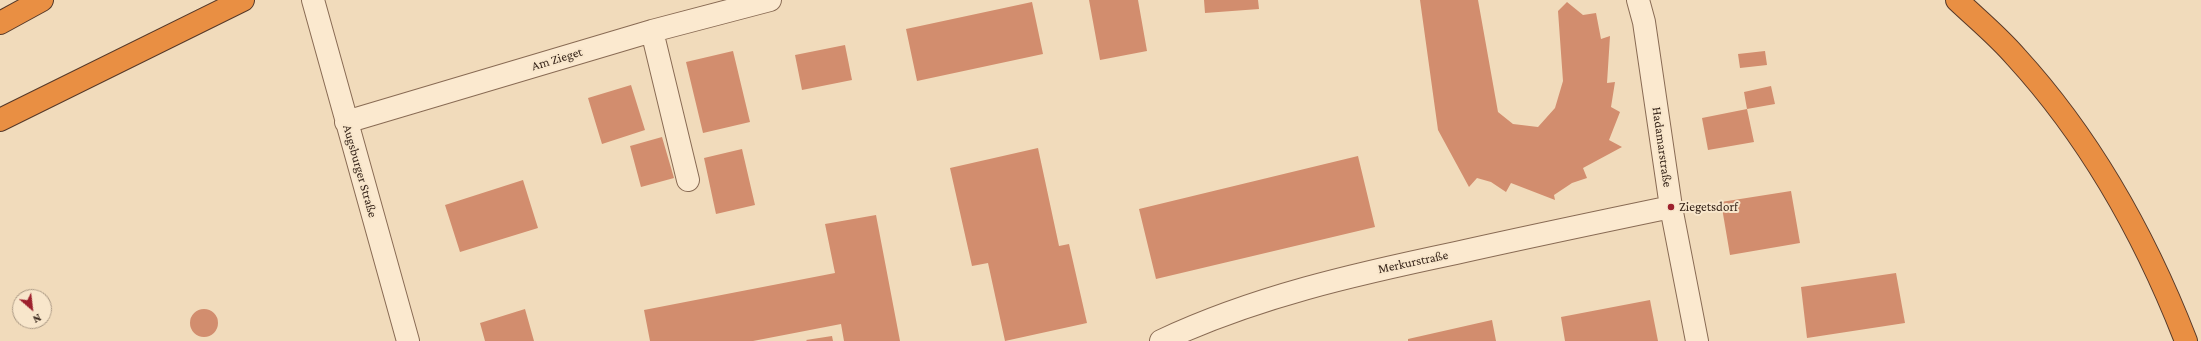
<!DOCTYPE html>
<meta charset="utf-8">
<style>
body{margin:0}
#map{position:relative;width:2201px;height:341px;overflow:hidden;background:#f1dbbb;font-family:"Crimson Pro",serif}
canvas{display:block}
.north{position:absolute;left:12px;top:289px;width:40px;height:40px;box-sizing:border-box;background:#f8e6cb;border:1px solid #ab9984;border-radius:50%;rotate:152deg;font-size:11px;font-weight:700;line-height:16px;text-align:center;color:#37251a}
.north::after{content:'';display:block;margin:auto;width:14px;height:18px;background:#9d202d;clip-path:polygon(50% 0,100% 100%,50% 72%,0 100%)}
</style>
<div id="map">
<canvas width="2201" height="341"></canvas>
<div class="north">N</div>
</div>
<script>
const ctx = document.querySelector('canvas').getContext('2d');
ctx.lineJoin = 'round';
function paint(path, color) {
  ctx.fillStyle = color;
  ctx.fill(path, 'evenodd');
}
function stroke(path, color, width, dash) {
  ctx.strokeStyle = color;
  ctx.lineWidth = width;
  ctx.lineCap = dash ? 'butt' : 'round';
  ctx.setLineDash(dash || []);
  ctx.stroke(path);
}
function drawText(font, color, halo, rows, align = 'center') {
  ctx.font = font + ' "Crimson Pro",serif';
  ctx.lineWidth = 4;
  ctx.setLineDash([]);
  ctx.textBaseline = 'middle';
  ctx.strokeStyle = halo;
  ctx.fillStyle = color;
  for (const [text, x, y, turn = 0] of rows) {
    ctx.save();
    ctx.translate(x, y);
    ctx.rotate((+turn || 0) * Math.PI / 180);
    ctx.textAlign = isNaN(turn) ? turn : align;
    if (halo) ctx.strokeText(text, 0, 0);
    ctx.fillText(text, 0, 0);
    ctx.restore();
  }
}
paint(new Path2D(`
 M1089,0H1138L1147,51L1100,60Z
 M1204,0H1258L1259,9L1205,13Z
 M1420,0H1478L1498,112L1513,124L1538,127L1555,108L1563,81L1558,11L1567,2L1583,15L1596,13L1601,39L1610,36L1607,83L1615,82L1611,107L1620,112L1609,140L1622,147L1583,168L1587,178L1572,183L1554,195L1555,200L1511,183L1506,192L1491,182L1477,178L1469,187L1438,130Z
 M1032,2L1043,54L917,81L906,29Z
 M845,45L852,80L802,90L795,55Z
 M733,51L750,122L703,133L686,62Z
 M1765,51L1767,65L1740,68L1738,54Z
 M631,85L645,130L602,144L588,98Z
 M1771,86L1775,104L1747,109L1754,142L1708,150L1702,118L1747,109L1744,92Z
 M662,137L674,178L641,187L630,146Z
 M1038,148L1059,246L1069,244L1087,323L1005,341L988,263L972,266L950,168Z
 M742,149L755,205L716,214L704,158Z
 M1358,156L1375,227L1156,279L1139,209Z
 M523,180L538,228L460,252L445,205Z
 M1791,191L1800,243L1730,255L1721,202Z
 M876,215L900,341H844L841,324L753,341H650L644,310L835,273L825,224Z
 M1896,273L1905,323L1807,338L1801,287Z
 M1650,300L1658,341H1565L1561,317Z
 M190 323a14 14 0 1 1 28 0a14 14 0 1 1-28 0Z
 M525,309L534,341H485L480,323Z
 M1492,320L1496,341H1408V339Z
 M832,336L833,341H807L806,340Z`), '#d28d6e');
const minor = new Path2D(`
 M313,0L408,341
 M1638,0L1644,22L1671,207L1697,341
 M652,31L688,180
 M346,122L652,31L770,0
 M1161,341C1254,297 1356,274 1456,253C1527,237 1599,222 1671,207`);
const highway = new Path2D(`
 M1957,0C1977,19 1998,36 2016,57C2091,139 2146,238 2186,341
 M0,23L42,0
 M0,120L243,0`);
stroke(minor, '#896b54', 24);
stroke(highway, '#563929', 24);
stroke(minor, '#fbe9cf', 22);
stroke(highway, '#e98f43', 22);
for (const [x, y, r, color] of [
 [1671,207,4,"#9d202d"]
]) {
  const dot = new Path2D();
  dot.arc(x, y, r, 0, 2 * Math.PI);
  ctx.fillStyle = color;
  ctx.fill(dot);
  stroke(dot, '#f8e6cb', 1.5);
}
drawText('13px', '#37251a', '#f8e6cb', [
 ["Am Zieget",557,59,-17],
 ["Hadamarstraße",1662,147,82],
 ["Augsburger Straße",360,171,74],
 ["Merkurstraße",1413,262,-12]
]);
drawText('13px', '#37251a', '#f8e6cb', [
 ["Ziegetsdorf",1679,207]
], 'left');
</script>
